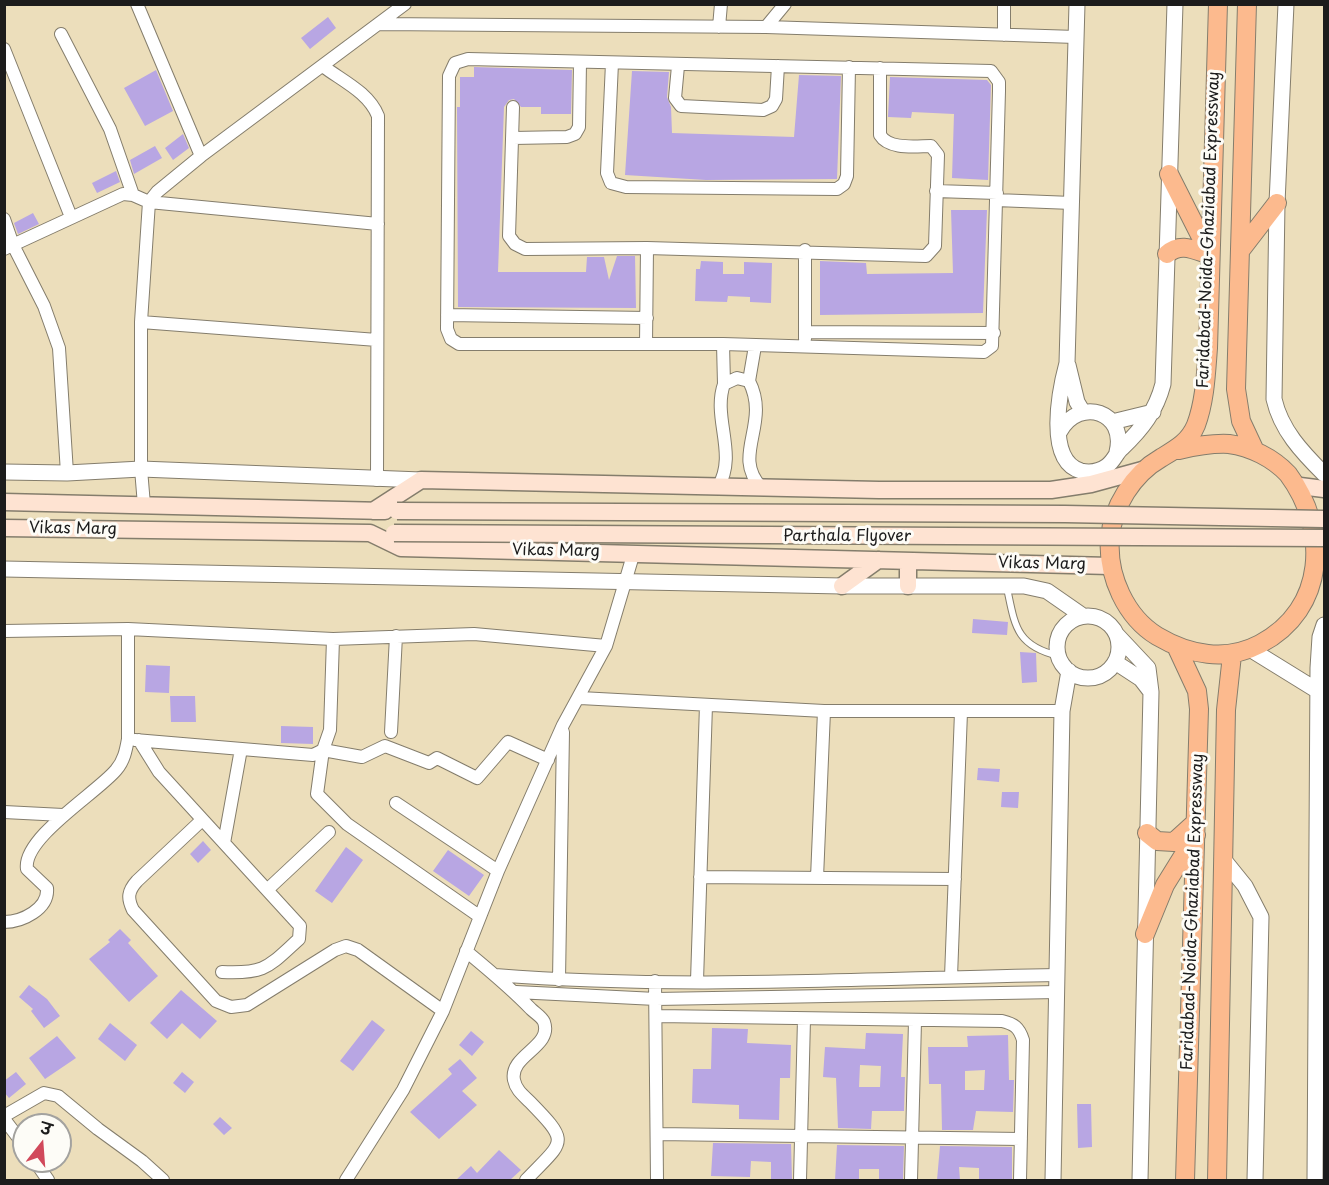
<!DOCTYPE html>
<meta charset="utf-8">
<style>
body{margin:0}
#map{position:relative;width:1329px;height:1185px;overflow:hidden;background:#ecdebb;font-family:"Playpen Sans","Playpen Sans Deva",sans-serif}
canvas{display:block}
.frame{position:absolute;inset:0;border:6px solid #1c1c1c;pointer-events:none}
.north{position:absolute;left:12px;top:1113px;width:60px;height:60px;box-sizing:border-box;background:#fdfcf7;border:2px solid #a3a29f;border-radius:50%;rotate:17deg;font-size:16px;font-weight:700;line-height:24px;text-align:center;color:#1c1c1c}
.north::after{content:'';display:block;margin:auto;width:21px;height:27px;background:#d1495b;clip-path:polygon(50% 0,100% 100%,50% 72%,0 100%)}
</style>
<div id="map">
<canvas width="1329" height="1185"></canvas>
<div class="frame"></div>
<div class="north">उ</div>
</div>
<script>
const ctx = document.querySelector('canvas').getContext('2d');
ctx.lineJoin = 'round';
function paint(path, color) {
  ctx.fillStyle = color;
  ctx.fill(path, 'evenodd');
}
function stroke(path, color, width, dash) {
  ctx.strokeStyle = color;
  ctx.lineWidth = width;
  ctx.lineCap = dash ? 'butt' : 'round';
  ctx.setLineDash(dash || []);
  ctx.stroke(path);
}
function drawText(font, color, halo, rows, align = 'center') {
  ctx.font = font + ' "Playpen Sans",sans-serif';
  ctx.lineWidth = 6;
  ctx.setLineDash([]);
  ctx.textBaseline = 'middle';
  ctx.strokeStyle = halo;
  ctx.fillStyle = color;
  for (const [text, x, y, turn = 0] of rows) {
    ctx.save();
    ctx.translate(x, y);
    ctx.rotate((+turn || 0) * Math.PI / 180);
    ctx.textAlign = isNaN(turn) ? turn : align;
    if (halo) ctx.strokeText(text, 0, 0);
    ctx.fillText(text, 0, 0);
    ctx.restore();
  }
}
paint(new Path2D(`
 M328,17L336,28L310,49L301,38Z
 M474,67L572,70L571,114H541V107H521L514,99L509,100L504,107L498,272H586L587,257H604L609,280L617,256H635L636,308L458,307L457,107H460V77H474Z
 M156,70L173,111L145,126L124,88Z
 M632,71L669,72L667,97L671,107L672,133L794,137L799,75L841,76L837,179L706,180L625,175Z
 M890,77L987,80L991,85L988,180L952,178L954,114L912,112L911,118L888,117Z
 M183,134L189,148L173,160L165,148Z
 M155,146L162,158L134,174L130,160Z
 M116,171L120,182L97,193L92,183Z
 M951,210H987L983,313L820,315V261L866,263L867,274L953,273Z
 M33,213L39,224L18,234L14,223Z
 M701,261L723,262V274H744V262L772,263L771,303L750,302V297L728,296L727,302L695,301L696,269H700Z
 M973,619L1008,622L1007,635L972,633Z
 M1020,652L1036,653L1037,682L1022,683Z
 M146,665L170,666L169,693L145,692Z
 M170,696H195L196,722H171Z
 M281,726L313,727V744L281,743Z
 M978,768L1000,769L999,782L977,780Z
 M1002,792H1019L1018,808L1001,807Z
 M203,841L211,850L198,863L190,854Z
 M346,847L363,860L332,903L315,891Z
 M448,850L484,875L469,896L433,871Z
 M120,929L131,940L128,943L158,976L129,1002L89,959L110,942L108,940Z
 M29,985L47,999L60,1016L44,1028L31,1011L33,1009L19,997Z
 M181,990L217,1021L200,1039L182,1023L167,1039L150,1023Z
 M372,1020L385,1030L353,1071L340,1061Z
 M110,1023L137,1045L125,1061L98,1039Z
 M712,1028L748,1029L747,1043L791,1045L790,1078H780L779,1120L739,1119V1105L692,1103L693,1069H711Z
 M471,1031L484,1042L472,1056L459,1045Z
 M866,1033L903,1034L901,1077H905L904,1111H872L871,1129L838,1128L836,1078L823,1077L825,1047L865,1049ZM860,1065L881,1066L880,1087H859Z
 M1008,1035L1009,1080H1014L1013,1112L976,1111L973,1130H942L941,1084H929L928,1047H968L967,1036ZM985,1070L984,1090H965V1071Z
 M57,1036L76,1058L45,1079L29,1058Z
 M460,1059L477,1078L462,1091L477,1105L439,1139L410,1112L452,1074L448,1069Z
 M16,1072L26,1084L9,1098L4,1092V1081Z
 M182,1072L194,1082L185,1093L173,1083Z
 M1077,1104H1091L1092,1147L1078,1148Z
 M220,1117L232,1128L224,1135L213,1124Z
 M713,1143L791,1144L792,1180H771V1162L751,1161L750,1177L711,1176Z
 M837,1145L904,1146L903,1179L879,1180V1169H859V1180H835Z
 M940,1146L1012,1147V1180H979V1168L959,1167L960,1180H937Z
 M499,1150L521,1170L510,1180H456L471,1166L477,1173Z`), '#b8a6e3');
const service = new Path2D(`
 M1007,588C1015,626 1016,646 1059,656`);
const minor = new Path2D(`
 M137,4L201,156
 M378,24L766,27L1076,37
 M719,27L721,4
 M766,27L785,4
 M61,34L110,129L133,195
 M1004,35V4
 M4,49L71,217
 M468,59L991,71L999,82V91L992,346L984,352L723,344H459L451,339L447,329L449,76L455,63Z
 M612,63L607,173L611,183L626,187L837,189L844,184L847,176L849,67
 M678,66L675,98L681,106L763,110L772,106L776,99L778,66
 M324,67C343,81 369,93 378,116L377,480
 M513,107L509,236L515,244L525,249L647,248L646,344
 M513,138L567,137L575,134L579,127L580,63
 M936,191L997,193
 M996,200L1072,203
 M4,219L13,245L44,306L59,348L67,473
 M647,248L926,256L935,246L938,155L931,146C916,146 889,150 880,135V68
 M4,249L123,194L133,195L149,202L378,224
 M447,315L647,318
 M141,322L377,340
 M805,332L994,333
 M805,339V250
 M723,344L724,384
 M749,381L755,346
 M718,487C738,454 712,418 724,384L737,378L749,381C771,424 731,455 761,487
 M144,505L141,469V322L149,202L157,192L201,156L405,4
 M4,631L128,629L333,639L474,634L606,646
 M580,698L824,711H1062
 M391,732L396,636
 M135,740L313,755L323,750L330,730L333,639
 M139,740L159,772L300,926L299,939C268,967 266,974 222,972
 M396,803L498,871
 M4,812L63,815
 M202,820L137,881C128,891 127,898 133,910L216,1001L231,1007L247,1005L335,950L346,946L358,950L443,1011
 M224,843L241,749
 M700,877L955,879
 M817,878L824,711
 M267,890L329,832
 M479,916L347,824L317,794L323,750L362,757L385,746L429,763L437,758L477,778L508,742L548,760
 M4,922C22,922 49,909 47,888L27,869C22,838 98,792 116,770C124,761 126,750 128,739V629
 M466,951C489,970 511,988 531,1009C535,1013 542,1017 544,1022C553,1047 509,1055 514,1080C516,1090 523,1095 530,1102C571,1144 564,1140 526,1180
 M495,975C682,990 870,978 1057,975
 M951,977L961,712
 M559,980L563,732
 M655,981L657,1180
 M697,981L706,705
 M516,992L656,999L1058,992
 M657,1016L1002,1021C1014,1024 1019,1027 1023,1040L1020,1180
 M4,1116L44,1093L58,1096L98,1129L142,1161L163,1180
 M4,1119L24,1145
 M657,1134L1021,1139
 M35,1161L48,1180
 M346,1180L403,1090L443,1011L498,871L563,725L606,646L634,552
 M800,1180L804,1019
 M911,1180L915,1021`);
const tertiary = new Path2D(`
 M1077,4L1067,363C1060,389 1045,461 1081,471C1090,473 1100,471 1107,466C1114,461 1116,453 1122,448C1142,429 1156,411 1163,384L1175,4
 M1286,4L1277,203L1274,399C1281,430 1302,452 1324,474
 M1068,365L1077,402L1083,412
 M1112,422L1153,412
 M1060,431C1080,396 1127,412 1117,452
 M4,472L67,473L141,469L421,480
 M4,569L842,586H1024L1047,591L1083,616
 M1057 647a31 31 0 1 1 62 0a31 31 0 1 1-62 0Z
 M1117,635L1148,668L1151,692L1140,1180
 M1250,649L1318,691
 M1115,662L1141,679L1151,692
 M1224,860L1245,886L1261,917L1255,1180
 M1053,1180L1062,711L1069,671
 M1315,1180L1318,668L1320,637L1324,625`);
const secondary = new Path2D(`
 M1300,486L1324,489
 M4,502L385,511
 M373,511L421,480L879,490H1051L1091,484L1146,469
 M4,528L370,533L401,548L1110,566
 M842,586L878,560
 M908,586V561`);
const primary = new Path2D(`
 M1247,4L1236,389L1241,421L1255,451
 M1169,174L1209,253
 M1240,251L1277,203
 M1167,254C1181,242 1194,250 1210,255
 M1179,450C1196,446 1211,443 1229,444C1251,447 1273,458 1288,474C1329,529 1327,609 1260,644C1226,662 1189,655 1157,636C1126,617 1107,576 1110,539C1112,507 1133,474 1161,458C1176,449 1189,442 1196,425C1205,401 1206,373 1208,348L1218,4
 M1177,648L1197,691L1199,709L1185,1180
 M1147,833L1157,841L1174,842L1196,822
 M1145,934L1165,885L1196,835
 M1217,1180L1226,710L1232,655`);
stroke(service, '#847d6c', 8);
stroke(minor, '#847d6c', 14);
stroke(tertiary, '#847d6c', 17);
stroke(secondary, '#847d6c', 19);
stroke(primary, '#847d6c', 20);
stroke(service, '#fff', 6);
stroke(minor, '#fff', 12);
stroke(tertiary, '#fff', 15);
stroke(secondary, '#fee3d2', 16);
stroke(primary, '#fcba8e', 18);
const secondaryBridge = new Path2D(`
 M397,511L1065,514L1324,519
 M394,533L1324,538`);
stroke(secondaryBridge, '#847d6c', 19, []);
stroke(secondaryBridge, '#fee3d2', 16);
drawText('16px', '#1c1c1c', '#fdfcf7', [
 ["Faridabad-Noida-Ghaziabad Expressway",1209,230,-88],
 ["Vikas Marg",73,529,1],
 ["Parthala Flyover",847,537],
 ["Vikas Marg",556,551,1],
 ["Vikas Marg",1042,564,1],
 ["Faridabad-Noida-Ghaziabad Expressway",1193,912,-88]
]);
</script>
